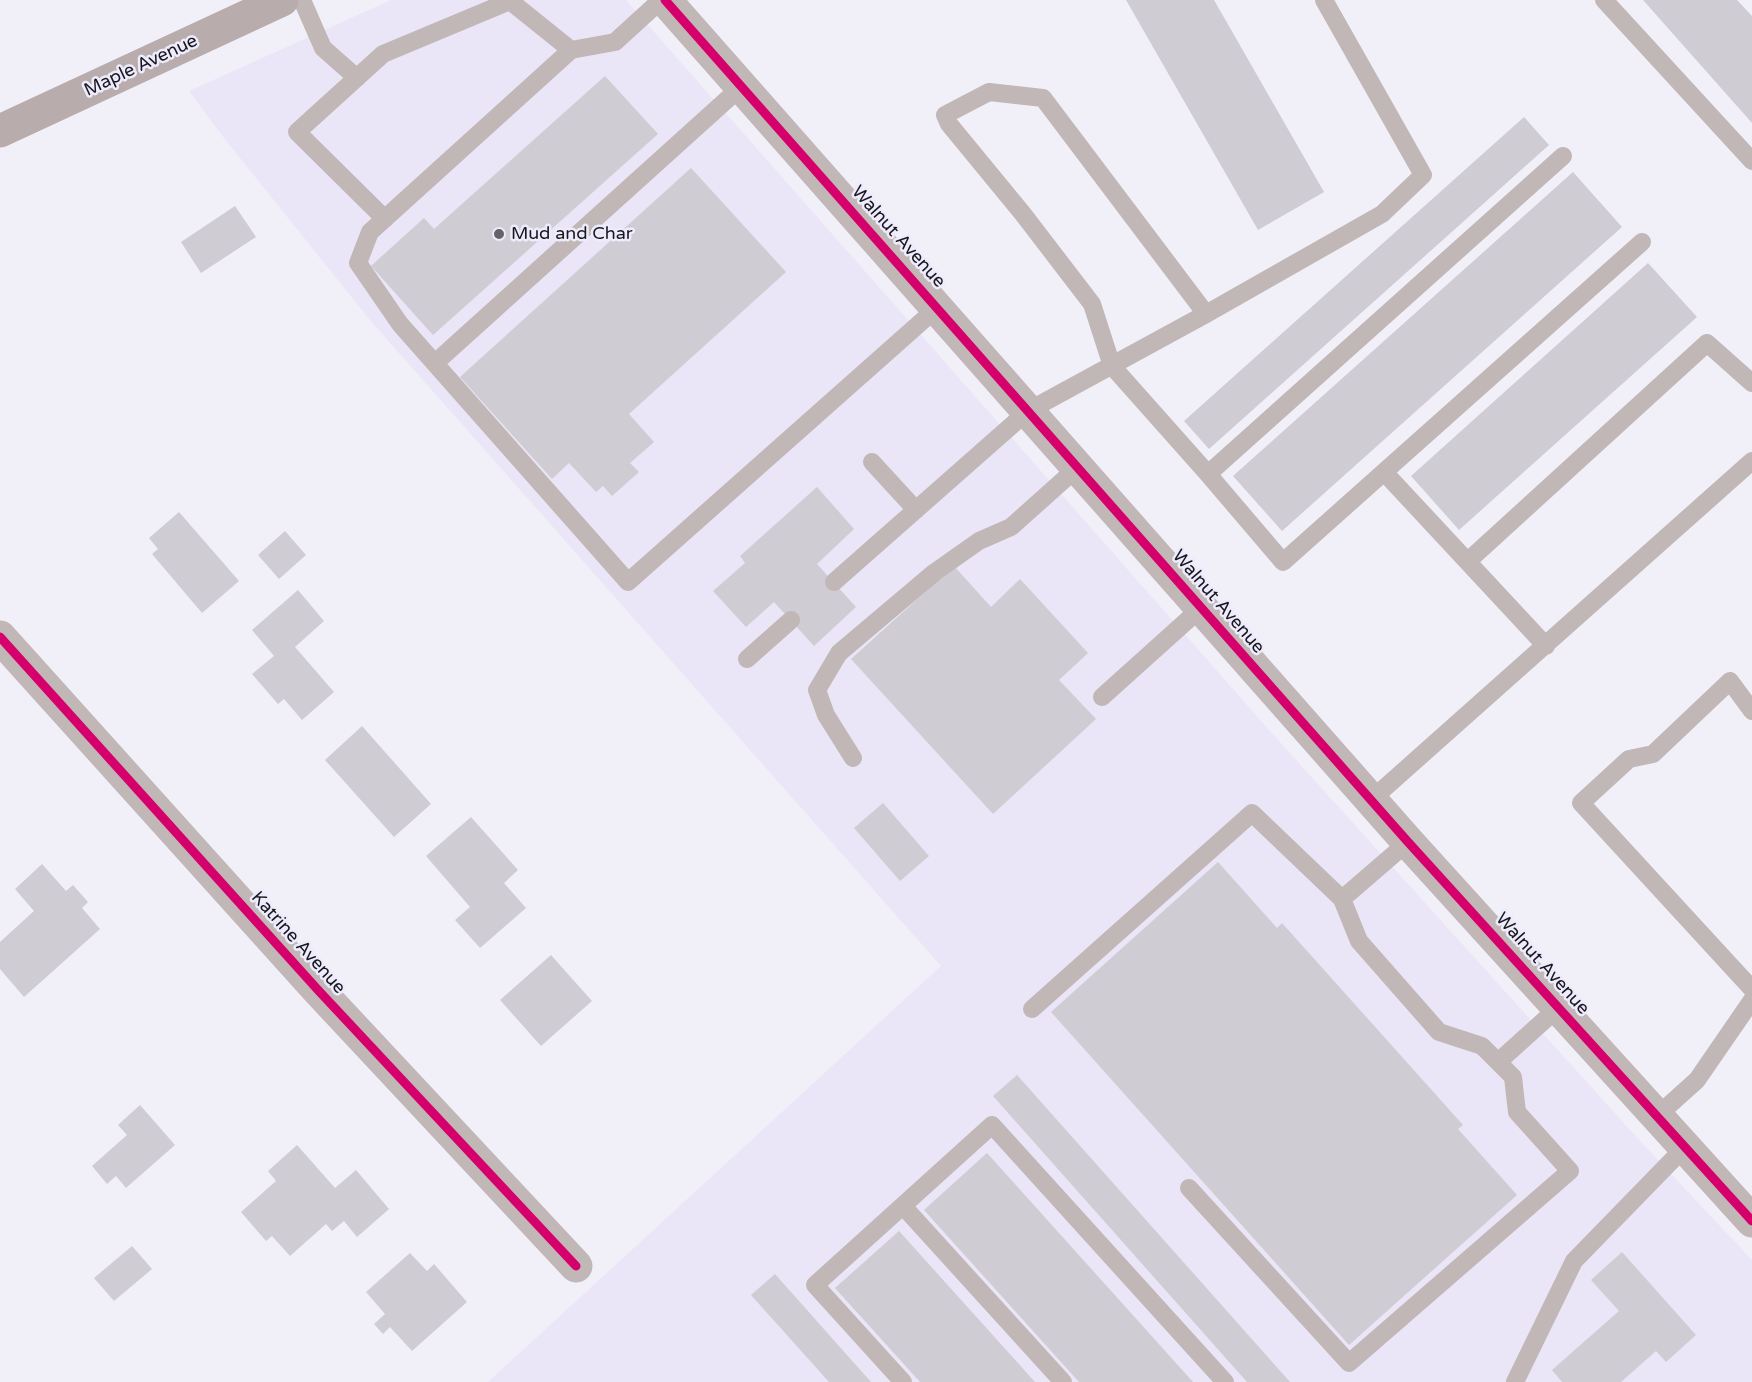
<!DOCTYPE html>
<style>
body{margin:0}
canvas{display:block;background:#f1eff8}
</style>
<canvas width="1752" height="1382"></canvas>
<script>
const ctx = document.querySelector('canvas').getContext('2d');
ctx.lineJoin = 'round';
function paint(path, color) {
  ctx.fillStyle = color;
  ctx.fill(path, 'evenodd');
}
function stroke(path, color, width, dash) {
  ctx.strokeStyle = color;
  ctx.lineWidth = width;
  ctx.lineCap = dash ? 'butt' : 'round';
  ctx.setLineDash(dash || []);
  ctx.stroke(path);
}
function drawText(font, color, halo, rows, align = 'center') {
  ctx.font = font + ' "Varela Round",sans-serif';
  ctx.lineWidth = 5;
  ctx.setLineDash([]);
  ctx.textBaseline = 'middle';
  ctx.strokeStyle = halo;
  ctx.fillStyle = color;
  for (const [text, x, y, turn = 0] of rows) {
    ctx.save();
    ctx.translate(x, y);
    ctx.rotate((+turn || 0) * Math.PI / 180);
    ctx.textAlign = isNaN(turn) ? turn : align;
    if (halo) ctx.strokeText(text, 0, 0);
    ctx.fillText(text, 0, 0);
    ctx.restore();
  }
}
paint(new Path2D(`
 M391,0H626L1269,730L1640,1141L1752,1260V1382H488L941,966L369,319L224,138L189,91Z`), '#eae6f8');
paint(new Path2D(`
 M1126,0H1214L1324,192L1258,230Z
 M1643,0H1737L1752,16V123Z
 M605,76L658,134L433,335L371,266L424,218L434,229Z
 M1524,117L1549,145L1209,449L1184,421Z
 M691,168L786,272L629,414L654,442L630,463L639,472L612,496L603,486L596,492L569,463L552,479L460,377Z
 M1573,172L1622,227L1282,531L1233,476Z
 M235,206L256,237L201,273L181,242Z
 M1648,263L1697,317L1459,530L1411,476Z
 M817,487L854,529L817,564L856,607L814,646L774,602L746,627L713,591L745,563L740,556Z
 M179,512L239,581L202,613L152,554L158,549L149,538Z
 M285,531L306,555L279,579L258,555Z
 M954,566L991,607L1020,579L1088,653L1059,680L1096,719L993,814L851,659Z
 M298,590L324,621L295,647L334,692L302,720L284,699L278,704L252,674L274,656L252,630Z
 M362,726L431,804L394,837L325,760Z
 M883,803L929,856L900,881L854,828Z
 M471,817L518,870L504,883L526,908L480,948L455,920L470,907L426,856Z
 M1218,862L1277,928L1282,923L1463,1125L1458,1129L1517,1195L1349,1345L1051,1012Z
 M42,864L66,891L73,885L88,902L82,908L100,929L24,997L0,969V942L34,911L15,889Z
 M551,955L592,1001L541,1046L500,1000Z
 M1017,1075L1290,1382H1247L993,1096Z
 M140,1105L175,1145L126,1188L116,1176L107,1184L92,1166L127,1135L118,1125Z
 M297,1145L335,1188L356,1170L389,1209L357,1237L344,1221L332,1231L326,1224L290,1256L272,1236L266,1241L241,1212L276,1181L268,1171Z
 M987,1153L1193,1382H1079L924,1210Z
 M899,1231L1035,1382H920L835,1288Z
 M132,1246L152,1269L114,1301L94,1278Z
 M1622,1252L1696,1335L1666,1362L1656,1351L1621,1382H1562L1552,1370L1619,1311L1591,1280Z
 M410,1253L427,1271L434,1264L467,1302L412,1351L390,1327L383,1334L374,1324L385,1314L366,1292Z
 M775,1274L871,1382H829L751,1295Z`), '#cfccd3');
stroke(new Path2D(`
 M302,0L323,48L357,78
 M661,0L615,42L571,50L370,232L358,263L400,324L628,582L938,307
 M1604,0L1752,161
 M385,219L297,132L383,54L510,1L571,50
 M1206,314L1043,98L989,92L945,115L949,124L1023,214L1092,304L1112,366L1208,474L1283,562L1642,242
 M435,363L742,86
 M872,462L916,510
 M1384,472L1546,646
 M1208,474L1563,156
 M1468,561L1707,343L1752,383
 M834,582L1028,411L1206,314L1382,214L1423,175L1324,0
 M747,659L791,620
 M1102,697L1201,608
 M1752,711L1730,681L1653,754L1629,759L1581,803L1752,989
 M853,758L826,715L817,690L839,653L935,572L979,541L1011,527L1077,468
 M1371,800L1752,461
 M1032,1009L1252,813L1342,899L1408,842
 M1498,1062L1559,1007
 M1657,1116L1697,1080L1752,1000
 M1189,1188L1349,1363L1570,1171L1517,1112L1513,1077L1482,1046L1439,1032L1359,941L1342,899
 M903,1206L1063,1382
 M903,1382L815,1285L992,1125L1225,1382
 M1515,1382L1574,1261L1685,1147`), '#c2b7b7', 18);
stroke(new Path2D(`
 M665,0L1408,842L1752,1221
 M0,637L318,990L576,1266`), '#c2b7b7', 33);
stroke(new Path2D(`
 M0,131L282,0`), '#b9acac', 33);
stroke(new Path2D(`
 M665,0L1408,842L1752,1221
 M0,637L318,990L576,1266`), '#d6006c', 9);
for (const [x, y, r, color] of [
 [499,234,6,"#64636a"]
]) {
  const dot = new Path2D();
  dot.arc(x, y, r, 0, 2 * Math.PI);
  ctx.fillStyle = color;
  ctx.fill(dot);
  stroke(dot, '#eeebfc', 2);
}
drawText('18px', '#18171d', '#eeebfc', [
 ["Maple Avenue",141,66,-25],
 ["Walnut Avenue",898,237,48],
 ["Walnut Avenue",1218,602,49],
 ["Katrine Avenue",298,943,48],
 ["Walnut Avenue",1542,964,48]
]);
drawText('18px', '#18171d', '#eeebfc', [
 ["Mud and Char",511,234]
], 'left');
</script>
